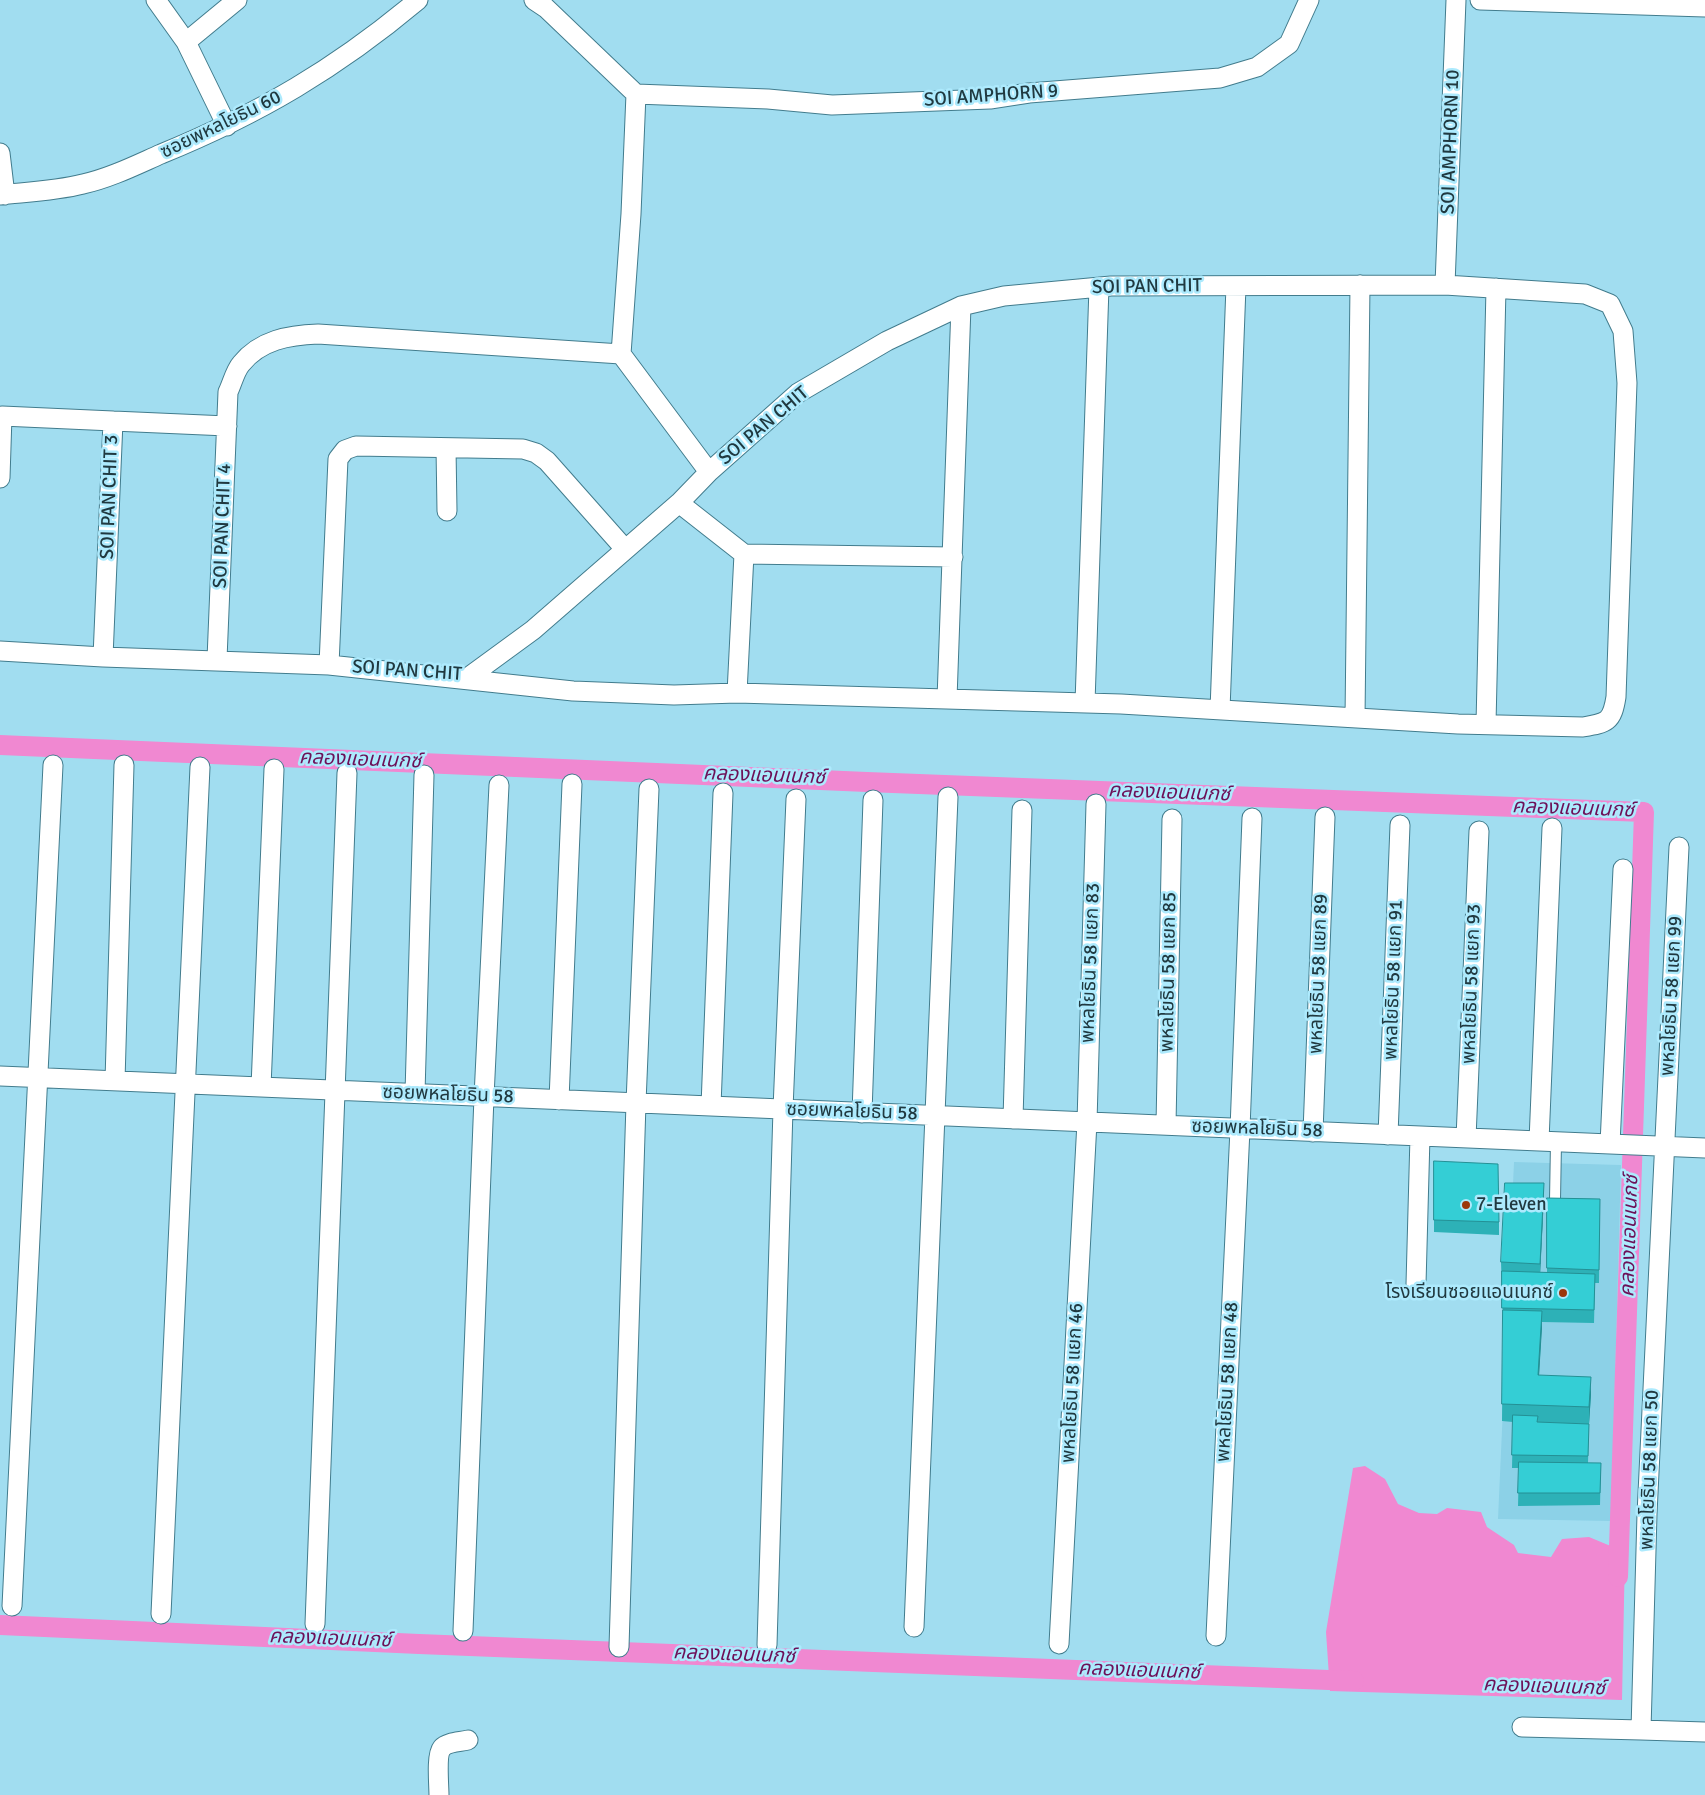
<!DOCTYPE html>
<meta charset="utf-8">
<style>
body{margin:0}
canvas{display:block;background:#a1ddf0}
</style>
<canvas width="1705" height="1795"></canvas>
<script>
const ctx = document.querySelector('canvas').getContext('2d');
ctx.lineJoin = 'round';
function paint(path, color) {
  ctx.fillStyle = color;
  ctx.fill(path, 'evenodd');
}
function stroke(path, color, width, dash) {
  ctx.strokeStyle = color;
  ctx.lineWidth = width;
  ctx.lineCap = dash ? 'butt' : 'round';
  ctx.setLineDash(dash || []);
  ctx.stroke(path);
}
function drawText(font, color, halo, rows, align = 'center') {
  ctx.font = font + ' Signika,"Noto Sans Thai",sans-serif';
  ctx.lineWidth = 5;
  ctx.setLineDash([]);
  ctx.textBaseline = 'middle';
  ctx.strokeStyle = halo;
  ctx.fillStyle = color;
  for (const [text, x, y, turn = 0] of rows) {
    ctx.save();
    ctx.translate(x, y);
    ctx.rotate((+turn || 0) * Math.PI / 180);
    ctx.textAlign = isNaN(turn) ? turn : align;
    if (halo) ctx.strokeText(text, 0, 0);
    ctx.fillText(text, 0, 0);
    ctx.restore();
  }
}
paint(new Path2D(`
 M1514,1162L1621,1165L1611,1521L1498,1519Z`), '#8cd1e7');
paint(new Path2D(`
 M1365,1466L1385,1479L1398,1504L1419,1513L1437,1514L1447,1508L1481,1512L1487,1527L1514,1545L1518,1553L1551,1557L1562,1539L1589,1537L1625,1552L1622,1700L1330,1691L1326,1632L1353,1468Z`), '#f088d1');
stroke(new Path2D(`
 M0,745L867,782L1644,812L1618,1577
 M0,1625L419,1644L1354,1681`), '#f088d1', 20);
const lane = new Path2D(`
 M1555,1200L1556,1142`);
const street = new Path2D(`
 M156,0L186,42L227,126
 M534,0L546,8L636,94
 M1480,0L1705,7
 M186,42L237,0
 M636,94L768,99L832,105L990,99L1029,93L1220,78L1257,67L1289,44L1309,0
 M0,153L5,195
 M0,195C28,192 55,191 83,184C110,178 136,165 161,154C259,114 337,68 418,0
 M1445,285L1456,0
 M621,354L631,214L636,94
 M446,448L447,511
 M0,478L2,416L113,421
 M679,503L744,554L737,693
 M744,554L953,557
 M0,651L103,657L329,665L573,691L674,695L737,693L1121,704L1458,724L1583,727C1607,723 1612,722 1616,697L1627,383L1623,331L1610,304L1585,294L1445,285L1111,286L1004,296L961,306L887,341L798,393L709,472L679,503L533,630L466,679
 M103,657L113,421L227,426
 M217,659L228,392C232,384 235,371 241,364C260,340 289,335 318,334L621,354L709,472
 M329,665L338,459L345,450L356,446L523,449L536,453L547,461L625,549
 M947,699L961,306
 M1085,703L1099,287
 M1220,710L1236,286
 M1355,718L1360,285
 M1486,724L1496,288
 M1679,847L1647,1514L1641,1730L1705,1732
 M0,1076L1705,1148
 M115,1081L124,765
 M261,1087L274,769
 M415,1093L424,775
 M559,1100L572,784
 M711,1106L723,793
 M862,1113L873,800
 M1013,1119L1022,810
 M1166,1125L1172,819
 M1313,1132L1325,817
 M1388,1135L1400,825
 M1466,1138L1479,831
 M1539,1141L1552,828
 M1610,1144L1623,869
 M1416,1284L1420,1136
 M12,1606L53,765
 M161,1614L200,767
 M315,1624L347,773
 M914,1627L948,797
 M463,1631L484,1097L499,785
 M1216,1636L1240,1129L1252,818
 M1059,1644L1087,1122L1096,804
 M767,1645L783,1109L796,799
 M619,1647L636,1103L649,789
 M1522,1727L1641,1730
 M439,1795C439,1786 436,1755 442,1748C447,1742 461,1742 468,1740`);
stroke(lane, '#427c8d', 12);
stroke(street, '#427c8d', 21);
stroke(lane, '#fff', 10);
stroke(street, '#fff', 19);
paint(new Path2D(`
 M1434,1161L1499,1222V1235L1434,1232Z
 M1544,1196L1540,1272H1547V1198L1600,1199L1599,1283H1595L1594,1323L1542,1322L1539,1375L1591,1394L1589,1424L1588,1463H1601L1600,1505L1518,1506L1519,1468H1512L1513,1422L1502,1421L1503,1320L1501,1262Z`), '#2db1b7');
paint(new Path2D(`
 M1544,1183V1196L1540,1277V1264Z
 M1542,1311V1328L1538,1392V1375Z
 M1591,1377V1394L1589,1424V1407Z`), '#249095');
const building = new Path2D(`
 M1434,1161L1498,1164L1499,1222L1434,1220Z
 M1505,1183H1544L1540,1264L1501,1262Z
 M1547,1198L1600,1199L1599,1270L1547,1268Z
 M1502,1271L1595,1274L1594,1310L1502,1308Z
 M1503,1310L1542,1311L1538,1375L1591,1377L1589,1407L1502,1404Z
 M1513,1415L1538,1416L1537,1422L1589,1424L1588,1456L1512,1455Z
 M1519,1462L1601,1463L1600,1493H1518Z`);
paint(building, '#34ced5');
stroke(building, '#249095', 1);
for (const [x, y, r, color] of [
 [1466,1205,5,"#9c370b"],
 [1563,1293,5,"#9c370b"]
]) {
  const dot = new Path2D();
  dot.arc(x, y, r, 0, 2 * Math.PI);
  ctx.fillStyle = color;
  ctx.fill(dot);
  stroke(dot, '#adeafd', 2);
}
drawText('19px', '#203940', '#adeafd', [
 ["SOI AMPHORN 9",991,96,-4],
 ["ซอยพหลโยธิน 60",221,125,-26],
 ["SOI AMPHORN 10",1451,142,-88],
 ["SOI PAN CHIT",1147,287,-1],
 ["SOI PAN CHIT",764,426,-40],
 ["SOI PAN CHIT 3",110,497,-88],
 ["SOI PAN CHIT 4",223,526,-88],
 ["SOI PAN CHIT",407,671,4],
 ["พหลโยธิน 58 แยก 83",1091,963,-88],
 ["พหลโยธิน 58 แยก 85",1169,972,-89],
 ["พหลโยธิน 58 แยก 89",1319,974,-88],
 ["พหลโยธิน 58 แยก 91",1394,980,-88],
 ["พหลโยธิน 58 แยก 93",1472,984,-88],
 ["พหลโยธิน 58 แยก 99",1672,996,-87],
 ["ซอยพหลโยธิน 58",448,1095,2],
 ["ซอยพหลโยธิน 58",852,1112,2],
 ["ซอยพหลโยธิน 58",1257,1129,2],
 ["พหลโยธิน 58 แยก 48",1228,1382,-87],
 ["พหลโยธิน 58 แยก 46",1073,1383,-87],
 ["พหลโยธิน 58 แยก 50",1650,1470,-88]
]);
drawText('19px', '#203940', '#adeafd', [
 ["7-Eleven",1476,1205],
 ["โรงเรียนซอยแอนเนกซ์",1553,1293,"right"]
], 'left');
drawText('italic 20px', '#6d1058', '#adeafd', [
 ["คลองแอนเนกซ์",360,760,2],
 ["คลองแอนเนกซ์",764,776,2],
 ["คลองแอนเนกซ์",1169,793,2],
 ["คลองแอนเนกซ์",1573,809,2],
 ["คลองแอนเนกซ์",1630,1236,-88],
 ["คลองแอนเนกซ์",330,1639,2],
 ["คลองแอนเนกซ์",734,1655,2],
 ["คลองแอนเนกซ์",1139,1671,2],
 ["คลองแอนเนกซ์",1544,1687,2]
]);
</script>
